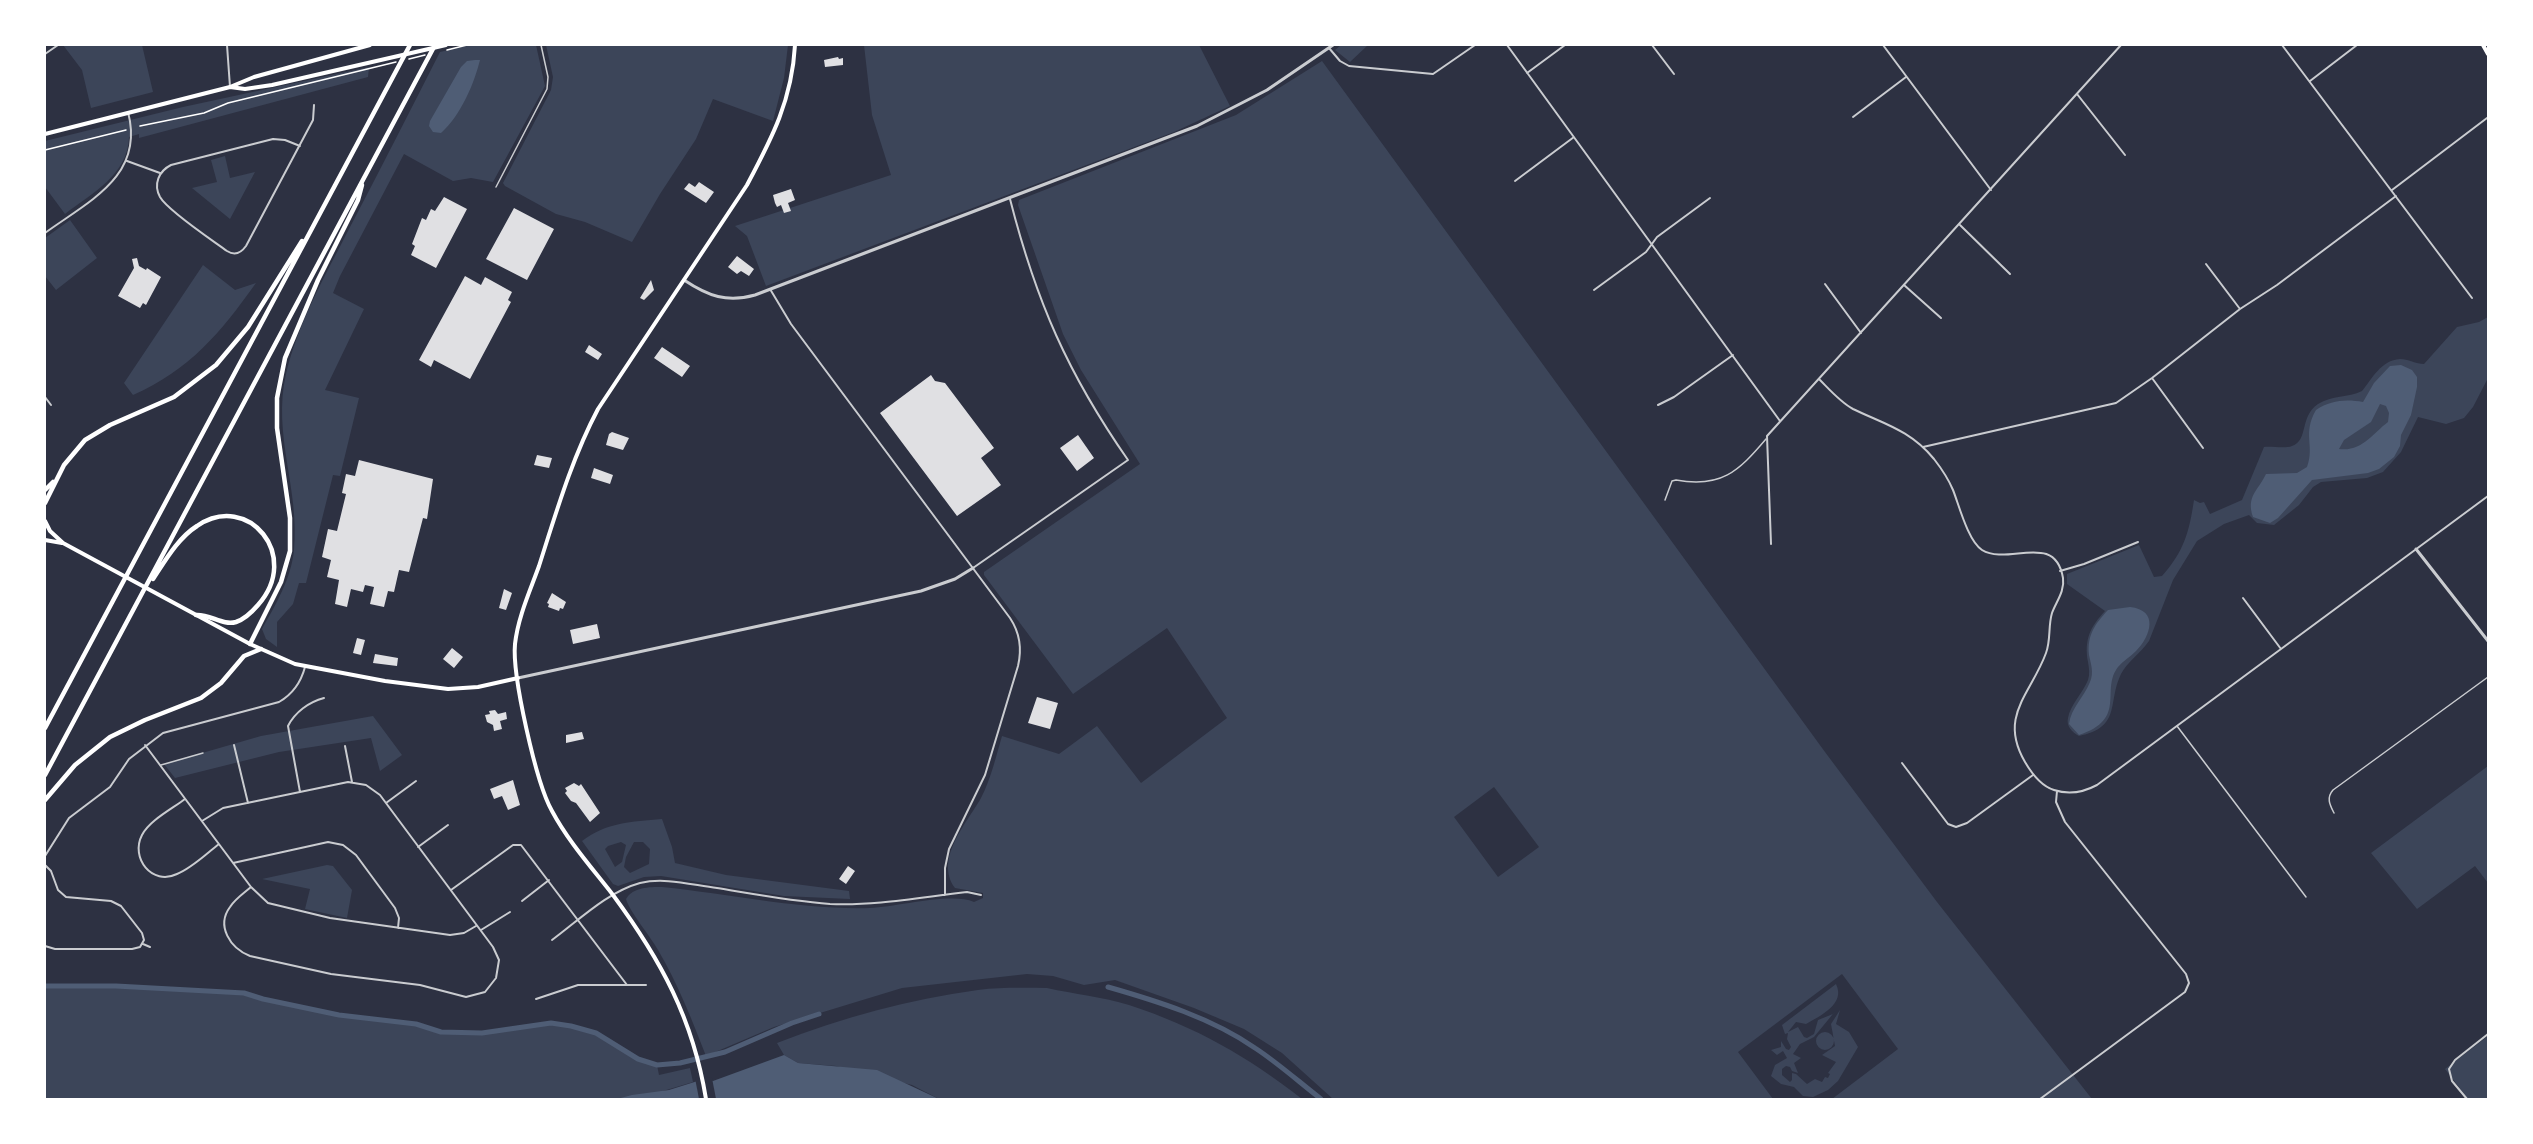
<!DOCTYPE html>
<style>
body{margin:0}
#map{position:relative;width:2533px;height:1144px;overflow:hidden;background:#2d3142;font-family:"Exo 2",sans-serif}
canvas{display:block}
.frame{position:absolute;inset:0;border:46px solid #fff;pointer-events:none}
</style>
<div id="map">
<canvas width="2533" height="1144"></canvas>
<div class="frame"></div>
</div>
<script>
const ctx = document.querySelector('canvas').getContext('2d');
ctx.lineJoin = 'round';
function paint(path, color) {
  ctx.fillStyle = color;
  ctx.fill(path, 'evenodd');
}
function stroke(path, color, width, dash) {
  ctx.strokeStyle = color;
  ctx.lineWidth = width;
  ctx.lineCap = dash ? 'butt' : 'round';
  ctx.setLineDash(dash || []);
  ctx.stroke(path);
}
paint(new Path2D(`
 M63,45H142L153,92L91,108L82,70Z
 M469,45H536L545,86L493,182L471,178L453,181L404,154L340,276L333,293L364,309L325,390L359,398L340,476L333,475L306,583H299L293,604L277,622V647L266,639L262,629C276,604 291,579 294,550C300,489 272,435 286,374C298,323 325,276 349,229C380,170 410,111 440,52Z
 M546,45H788L784,78L773,121L713,99L696,139L660,194L632,242L585,222L556,214L505,186L503,183L551,90L553,77Z
 M864,45H1199L1230,106L1174,132L766,286L747,236L735,226L891,175L872,115Z
 M1341,45H1368L1350,62L1335,50Z
 M1322,61L1825,752L1937,902L2092,1099H1832L1898,1049L1842,974L1738,1052L1773,1099H1333L1282,1053L1244,1029L1194,1008L1115,980L1084,985L1053,976L1027,974L902,988L774,1027L706,1056C692,1020 678,984 658,950C651,937 629,911 626,899C633,887 649,887 662,887C731,894 800,910 870,908C898,907 951,892 974,902L983,898V893L955,888C934,859 967,823 981,798C991,779 996,756 1002,736L1059,754L1097,726L1141,783L1227,718L1167,628L1073,694L984,575V572L1140,464L1081,370L1063,334L1018,205L1019,200L1236,115ZM1494,787L1539,847L1498,877L1454,817Z
 M369,67L368,77L139,138V134L129,137C128,175 92,193 65,214L45,187V141L183,107Z
 M225,156L230,178L255,172L230,219L192,188L217,182L211,160Z
 M70,220L97,258L56,290L45,276V238Z
 M203,265L235,290L256,283C221,332 190,370 133,395L124,383Z
 M2488,317V378L2473,407L2464,418L2446,424L2418,417L2401,452L2383,472L2367,478L2321,482L2313,487L2299,505L2274,525L2257,523L2249,515L2224,524L2197,541L2173,580L2149,641C2141,653 2127,662 2121,674C2107,703 2122,727 2079,736C2072,732 2066,726 2068,718C2070,705 2083,693 2088,680C2090,674 2089,668 2088,662C2084,640 2090,627 2105,611L2067,584V574L2139,545L2154,577L2162,576C2184,551 2189,533 2194,500L2200,503L2204,502L2210,514L2242,500L2264,447C2272,446 2285,449 2292,446C2309,440 2299,417 2318,404C2332,395 2348,398 2362,391C2372,379 2381,360 2400,359C2408,359 2416,364 2424,364L2457,327L2479,322Z
 M373,716L402,755L380,771L371,738L279,752L175,778L164,764L261,736Z
 M2488,766V883L2475,866L2417,909L2371,853Z
 M662,819L672,847L675,863L726,875L849,891L850,899L784,896L661,876L644,877L618,886L613,884L582,841C607,822 631,822 662,819ZM621,842L626,845L622,862L615,867L605,849L608,846ZM634,842H643L650,849L649,864L630,873L624,867L626,857Z
 M327,865L333,866L352,890L347,918L305,909L310,889L262,879Z
 M1836,984C1846,1004 1820,1016 1806,1024L1796,1022L1788,1032L1798,1027L1804,1037L1807,1038L1814,1034L1818,1020L1833,1014L1837,1009L1814,1037L1800,1044L1793,1054L1801,1058L1794,1063L1798,1073L1792,1071L1790,1067L1786,1066L1782,1069V1075L1790,1082L1792,1080V1073L1796,1074L1807,1084L1815,1079L1822,1082L1825,1077L1828,1078L1830,1074L1828,1073L1836,1062L1822,1055L1835,1046L1831,1024L1840,1010L1836,1024L1849,1032L1858,1047L1838,1081L1828,1090L1813,1097L1803,1096L1794,1087L1781,1084L1771,1076L1775,1065L1787,1058L1783,1051L1777,1055L1771,1050L1781,1047V1041L1786,1049L1789,1050L1791,1047L1787,1039L1788,1033L1785,1034L1782,1025Z
 M45,986H116L244,993L263,999L339,1015L416,1024L441,1032L482,1033L551,1023L571,1026L596,1033L638,1059L657,1065L659,1075L690,1068L693,1082L663,1091L665,1099H45Z
 M1047,988C1074,994 1103,997 1129,1005C1196,1027 1247,1056 1302,1099H939L912,1085L836,1066L798,1063L784,1055L777,1043C843,1017 908,1000 978,990C1001,987 1025,988 1047,988Z
 M1816 1041a9 9 0 1 1 18 0a9 9 0 1 1-18 0Z
 M2488,1036V1099H2468L2445,1069Z`), '#3c4559');
paint(new Path2D(`
 M475,60H480C474,84 461,115 441,133L433,132L429,126L430,121L461,67L467,61Z
 M2401,365L2412,370L2417,377V387L2411,415L2401,435L2400,446L2394,457L2379,469L2368,473L2312,480L2278,518L2270,523L2253,517C2246,496 2258,491 2266,474L2297,473L2307,467C2315,445 2302,434 2316,410C2331,400 2346,399 2363,402L2374,383L2390,366ZM2380,404L2386,406L2389,413L2388,422C2372,434 2362,452 2339,449L2344,440L2371,422Z
 M2130,607C2159,610 2151,636 2136,651C2130,657 2123,661 2118,667C2100,690 2128,719 2079,735L2069,724C2071,708 2084,697 2090,682C2094,672 2091,665 2089,655C2087,635 2095,624 2108,610Z
 M784,1055L798,1063L877,1070L939,1099H617L632,1095L669,1090L704,1079L713,1081Z`), '#4f5d75');
paint(new Path2D(`
 M703,1076L712,1078L716,1099H699L695,1078Z`), '#2d3142');
stroke(new Path2D(`
 M45,986H116L244,993L263,999L339,1015L416,1024L441,1032L482,1033L551,1023L571,1026L596,1033L638,1059L657,1065L680,1063L725,1052L792,1023L819,1014
 M1108,987C1157,1001 1212,1018 1255,1048C1278,1063 1299,1082 1321,1099`), '#4f5d75', 5);
paint(new Path2D(`
 M838,57L839,59L843,58V65L825,67L824,60Z
 M699,182L714,192L706,203L684,189L689,183L695,187Z
 M791,189L795,200L788,203L791,211L784,213L781,205L777,207L775,203L773,195Z
 M444,197L467,209L436,268L411,255L415,246L412,244L422,218L426,220L431,209L435,211Z
 M514,208L554,229L527,280L486,259Z
 M737,256L754,269L749,276L741,271L737,274L728,267Z
 M137,258L139,266L146,270L147,268L161,277L146,305L143,303L140,308L118,296L134,268L132,259Z
 M465,276L481,285L485,277L512,292L508,300L511,302L470,379L434,360L431,367L419,360Z
 M651,280L654,290L644,300L640,298Z
 M589,345L602,354L598,360L585,352Z
 M662,347L690,366L682,377L654,358Z
 M931,375L935,381L945,383L994,448L981,458L1001,485L957,516L880,413Z
 M612,432L629,438L623,450L606,445L609,434Z
 M1078,435L1094,458L1077,471L1060,448Z
 M537,455L552,458L549,468L534,465Z
 M359,460L433,479L427,519L423,518L409,572L399,570L394,592L388,591L384,607L370,604L374,587L365,585L363,592L351,589L347,607L335,604L339,580L327,577L331,560L322,557L328,529L337,531L346,494L342,493L346,474L355,476Z
 M594,468L613,475L610,484L591,478Z
 M504,589L512,593L506,610L499,608Z
 M552,593L566,602L563,609L560,608L559,611L548,607L549,604L547,603Z
 M597,624L600,638L573,644L570,630Z
 M357,638L365,640L361,655L353,653Z
 M452,648L463,657L454,668L443,659Z
 M375,654L398,658L397,666L373,663Z
 M1037,697L1058,703L1050,729L1028,723Z
 M495,710L498,714L506,712L507,719L500,721L502,729L494,731L493,725L487,722L485,715L490,714L489,711Z
 M582,732L584,739L566,743V735Z
 M513,780L520,805L508,810L502,796L494,799L490,789Z
 M574,783L579,786L581,784L600,813L590,822L576,803L571,801L565,793L567,791L565,788Z
 M848,866L855,871L846,884L839,879Z`), '#e0e0e3');
stroke(new Path2D(`
 M447,50L467,45
 M409,59L425,55
 M140,126L204,113L228,103L396,62
 M45,150L126,130`), '#fff', 1.5);
stroke(new Path2D(`
 M496,187L547,89L548,77L541,45
 M1665,500L1672,481L1676,480C1721,488 1738,472 1766,439
 M2177,726L2306,897
 M161,765L203,753
 M2334,813C2330,805 2326,798 2333,790L2488,677`), '#caccd0', 1.5);
stroke(new Path2D(`
 M227,45L230,87
 M1507,45L1780,421
 M1652,45L1674,74
 M1883,45L1991,190
 M2282,45L2472,298
 M1329,48L1340,61L1349,66L1433,74L1475,45
 M45,54L58,45
 M1527,73L1565,45
 M2310,81L2357,45
 M2077,94L2125,155
 M1853,117L1906,77
 M300,146L285,140L273,139L171,165C159,171 153,184 160,197C168,211 212,240 227,251C235,256 241,253 246,246L313,120L314,105
 M127,161L160,173
 M1515,181L1574,137
 M2392,190L2487,118
 M1960,225L2010,274
 M45,233C89,201 145,176 128,112
 M2206,264L2240,309
 M1825,284L1861,333
 M1904,285L1941,318
 M770,289L791,324L1010,618C1020,633 1022,649 1018,666L985,775L949,849L945,868V895
 M1594,290L1646,252L1657,237L1710,198
 M2152,378L2203,448
 M1819,379C1829,389 1840,402 1853,409C1884,424 1910,430 1934,459C1941,468 1948,478 1953,490C1959,505 1968,541 1982,550C2008,566 2055,531 2063,578C2065,591 2056,602 2052,613C2048,626 2051,640 2046,653C2031,694 1998,716 2025,762C2032,774 2041,786 2054,790C2069,795 2084,792 2097,785L2488,496
 M45,397L51,405
 M1658,405L1674,397L1733,355
 M1923,447L2116,403L2152,378L2240,309L2277,285L2396,196
 M1771,544L1767,436L2121,45
 M973,568L1128,460C1068,374 1036,301 1010,199
 M2060,571L2084,564L2138,542
 M2243,598L2281,649
 M145,745L251,887L268,903L330,918L450,935L464,933L476,926
 M234,745L248,803
 M345,746L352,782
 M1902,763L1948,824L1956,827L1967,823L2033,775
 M300,792L288,726C295,712 309,702 324,698
 M185,799C172,809 150,820 142,835C130,858 152,886 177,874C192,868 206,854 219,844
 M386,803L416,781
 M202,821L223,808L348,782L366,785L380,795L493,947L499,960L496,978L485,992L466,997L420,985L331,974L250,956C230,948 216,926 230,907C235,899 244,893 251,887
 M418,847L448,825
 M45,856L69,818L110,787L129,759L163,733L279,702C293,694 301,682 305,667
 M233,863L328,842L343,845L356,855L395,908L399,918L398,928
 M45,865L51,871L58,890L66,897L111,901L121,906L142,933L144,940L140,947L132,949H55L45,946
 M451,890L513,845H521L627,985
 M522,901L549,880
 M481,930L510,912
 M552,940C578,921 607,892 640,883C665,877 692,885 717,888C754,894 792,901 830,904C876,906 922,897 967,892L981,895
 M143,944L150,947
 M536,999L578,985H646
 M2040,1099L2185,992L2189,983L2186,974L2065,822L2056,802L2057,791
 M2467,1099L2452,1081L2449,1069L2455,1060L2488,1034`), '#caccd0', 2);
stroke(new Path2D(`
 M684,280C708,296 727,303 755,295L1197,126L1267,90L1333,45
 M2416,549L2488,641
 M518,678L921,591L955,579L973,568`), '#caccd0', 3);
stroke(new Path2D(`
 M2483,45L2488,54`), '#fff', 4);
stroke(new Path2D(`
 M230,87L245,89L272,85L446,45
 M45,134L230,87L254,77L370,45
 M45,521L50,531L63,543L250,644L295,664L385,681L448,689L478,687L518,678
 M45,540L62,543
 M706,1099C693,1019 661,960 613,895C592,868 568,841 552,811C536,783 512,675 515,644C518,617 530,591 539,566C556,513 572,458 598,409L747,185C772,138 792,100 795,45`), '#fff', 4);
stroke(new Path2D(`
 M45,490L53,482
 M45,503L64,465L85,440L110,425L174,397L216,365L248,327L302,241
 M153,579C165,561 178,538 197,526C248,491 302,556 258,605C252,612 245,619 236,622C223,626 210,614 196,615
 M250,644L281,582L290,551V518L277,428V398L285,358L318,280L358,200L362,185
 M45,728L410,45
 M45,775L435,45
 M45,800L75,765L110,737L145,720L201,698L221,683L244,656L261,649`), '#fff', 4.5);
</script>
